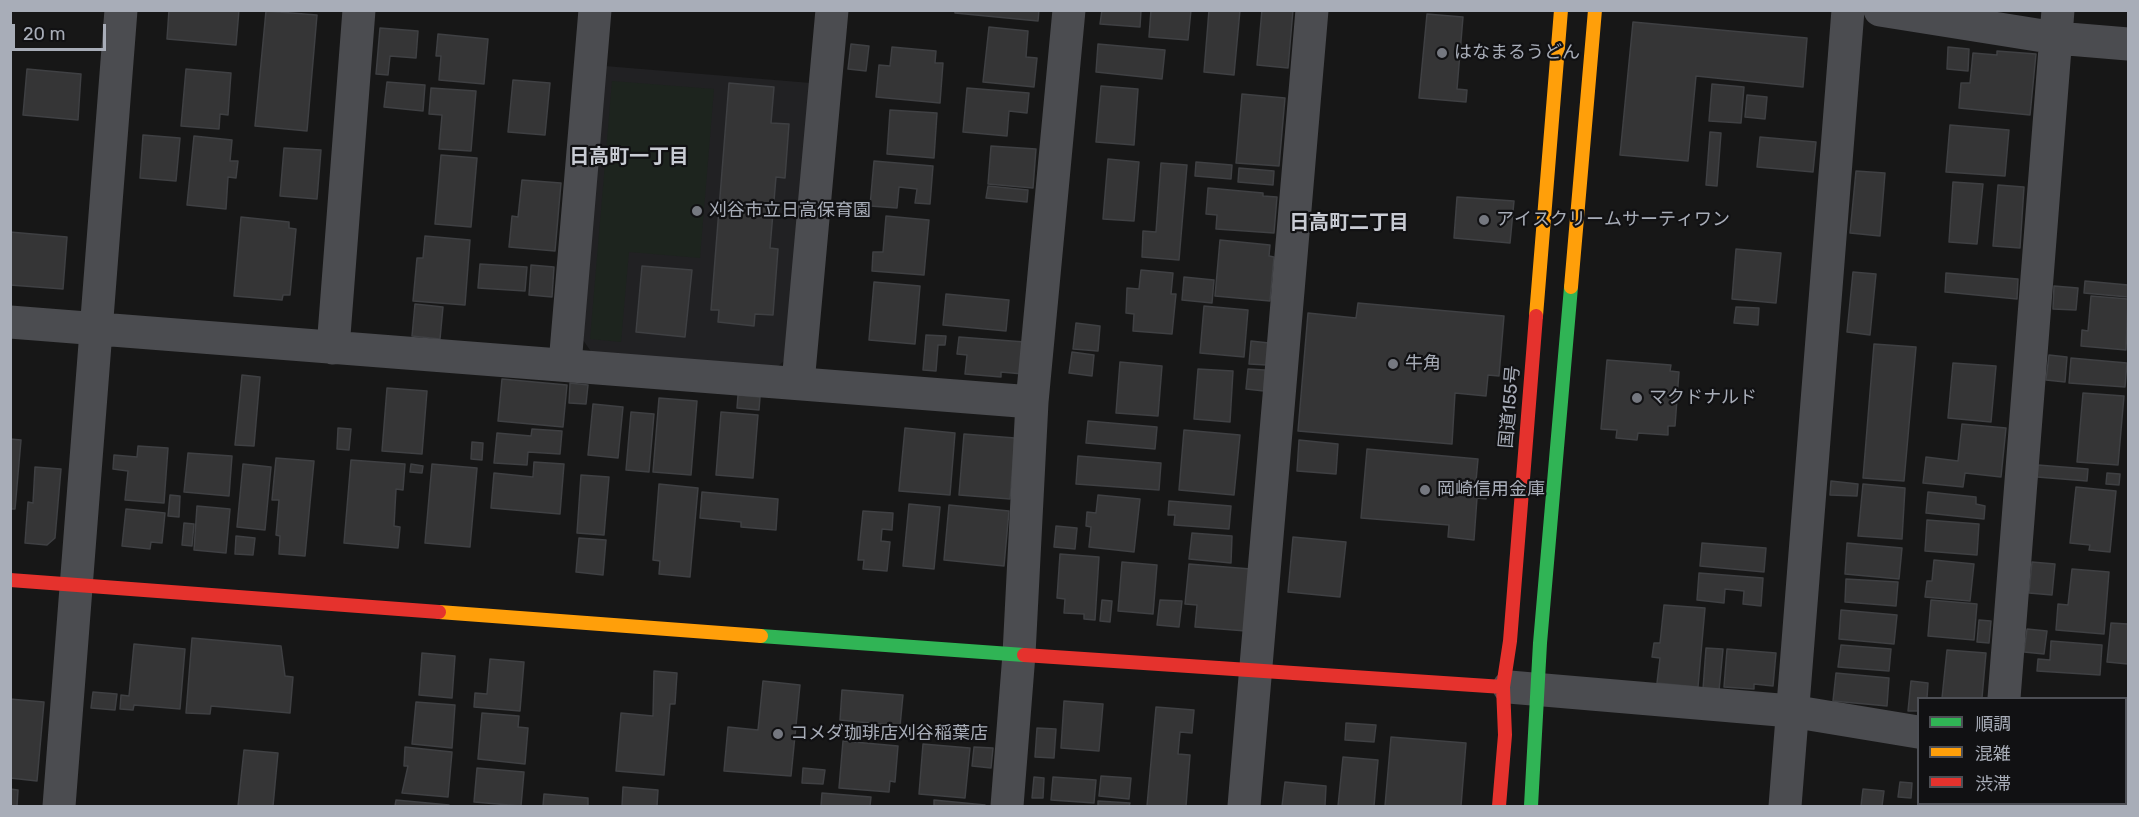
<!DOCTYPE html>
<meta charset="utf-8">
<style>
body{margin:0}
#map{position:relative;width:2139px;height:817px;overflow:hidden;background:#171717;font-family:Rubik,"Noto Sans JP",sans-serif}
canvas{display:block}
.frame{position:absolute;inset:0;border:12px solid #a8adb8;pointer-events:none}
.legend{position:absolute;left:1917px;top:697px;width:210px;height:108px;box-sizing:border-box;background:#111113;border:2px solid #4d4f55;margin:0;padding:8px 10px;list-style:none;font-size:18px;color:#a8adb8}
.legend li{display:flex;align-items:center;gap:12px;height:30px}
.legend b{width:30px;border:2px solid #4d4f55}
.scale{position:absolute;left:12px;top:24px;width:94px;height:27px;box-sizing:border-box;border:3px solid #a8adb8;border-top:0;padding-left:8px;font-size:18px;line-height:21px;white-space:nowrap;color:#a8adb8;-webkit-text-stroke:4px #111113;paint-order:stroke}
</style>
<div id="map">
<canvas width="2139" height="817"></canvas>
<div class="frame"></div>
<ul class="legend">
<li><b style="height:8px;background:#30b455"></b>順調</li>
<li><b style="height:8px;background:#ff9f0a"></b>混雑</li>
<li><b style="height:8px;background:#e5322d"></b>渋滞</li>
</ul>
<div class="scale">20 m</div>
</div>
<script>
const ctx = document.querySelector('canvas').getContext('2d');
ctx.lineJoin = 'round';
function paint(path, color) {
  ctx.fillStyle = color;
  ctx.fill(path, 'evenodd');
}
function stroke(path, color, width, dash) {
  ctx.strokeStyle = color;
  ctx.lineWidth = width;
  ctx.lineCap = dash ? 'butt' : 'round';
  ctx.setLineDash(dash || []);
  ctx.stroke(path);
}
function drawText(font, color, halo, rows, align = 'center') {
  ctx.font = font + ' Rubik,"Noto Sans JP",sans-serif';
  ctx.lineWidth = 4.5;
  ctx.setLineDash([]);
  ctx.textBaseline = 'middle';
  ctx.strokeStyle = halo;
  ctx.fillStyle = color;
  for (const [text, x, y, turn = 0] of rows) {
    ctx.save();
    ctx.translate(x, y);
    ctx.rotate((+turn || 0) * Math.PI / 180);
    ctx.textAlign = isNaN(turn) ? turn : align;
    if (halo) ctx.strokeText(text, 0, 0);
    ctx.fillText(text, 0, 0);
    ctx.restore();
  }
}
paint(new Path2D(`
 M605,66L811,83L790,356L776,368L592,353L583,340Z`), '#212123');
paint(new Path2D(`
 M612,81L714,89L700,258L629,252L621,342L590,339Z`), '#1d241e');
const building = new Path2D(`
 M169,10H239L236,45L167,39Z
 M955,10H1039L1038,21L955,13Z
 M1102,10H1141L1140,27L1100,24Z
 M1151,10H1191L1188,40L1149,37Z
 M1209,10H1240L1234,75L1204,72Z
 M1262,10H1293L1288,68L1257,65Z
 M266,11L317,15L307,131L255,126Z
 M1427,14L1463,17L1457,89L1467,90L1466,102L1419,98Z
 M1633,22L1807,38L1803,87L1696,76L1688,161L1620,155Z
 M989,27L1028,31L1026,57L1037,58L1034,87L983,82Z
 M380,28L418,31L416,58L390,56L388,75L376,74Z
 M438,34L488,39L484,84L439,80L441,56H436Z
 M851,44L869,46L866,71L848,69Z
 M1098,44L1165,50L1162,79L1096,72Z
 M892,47L936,51L935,63H943L940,103L876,97L879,65L890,66Z
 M1948,47L1969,49L1968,71L1947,69Z
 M1997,51L2036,54L2030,115L1959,108L1961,83H1970L1973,53L1997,55Z
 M27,69L81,74L78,120L23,115Z
 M186,69L231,73L228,115L220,114L219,129L181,126Z
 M513,80L550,83L545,135L508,132Z
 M387,82L425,85L423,111L384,107Z
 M729,83L774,87L771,123L789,124L785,178L776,177L770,248L778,249L773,315L755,314L754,326L718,322L719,310H711Z
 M1712,84L1744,87L1741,123L1709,121Z
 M1101,86L1138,89L1134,145L1096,142Z
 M431,88L476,91L471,151L439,149L442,115L429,114Z
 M967,88L1029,93L1027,113L1009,111L1007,136L963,132Z
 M1242,94L1285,98L1279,166L1236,163Z
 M1747,95L1767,97L1765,119L1745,117Z
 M890,110L937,113L934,158L887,154Z
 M1950,125L2009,130L2005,176L1946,172Z
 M1710,132L1721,133L1717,186L1706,185Z
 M143,135L180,138L176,181L140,178Z
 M194,136L232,140L230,161H238L236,178L228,177L226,209L187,205Z
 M1760,137L1816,142L1813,172L1757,167Z
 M991,146L1036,149L1033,188L988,184Z
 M284,148L321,150L317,199L280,196Z
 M441,155L477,158L471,227L435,224Z
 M1108,159L1139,162L1134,221L1103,219Z
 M874,161L933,166L930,204L915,203L917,189L899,187L897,208L870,206Z
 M1196,162L1232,165L1231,179L1195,176Z
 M1161,163L1187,165L1179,260L1142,257L1143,231L1156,232Z
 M1239,168L1274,171L1273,185L1238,182Z
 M1856,171L1885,173L1880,236L1850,233Z
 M522,180L561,183L555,251L509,247L512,216L518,217Z
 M1953,182L1983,184L1977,244L1949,242Z
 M1998,185L2024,187L2020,248L1993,246Z
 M988,186L1028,190L1027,202L986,198Z
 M1208,188L1263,193V196L1277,197L1274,233L1216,229L1217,215L1206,214Z
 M1457,197L1514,201L1510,243L1454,238Z
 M886,216L929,220L924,275L872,271L873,252H883Z
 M241,217L289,222V228L296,229L290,295H283L282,300L234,296Z
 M10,232L67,237L63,289L10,285Z
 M425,236L470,240L465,305L413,301L417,258H423Z
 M1220,240L1270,245L1269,256L1274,257L1270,301L1215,296Z
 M1736,249L1781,253L1776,303L1732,299Z
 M480,264L527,267L525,291L478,288Z
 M531,265L554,267L552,297L529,295Z
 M642,266L692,270L685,337L636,332Z
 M1141,270L1173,273L1171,294H1176L1172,334L1133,331L1134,314L1126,313L1127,288L1139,289Z
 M1853,272L1876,274L1870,335L1847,332Z
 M1946,273L2018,279L2017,299L1945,292Z
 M1184,277L1214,280L1212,303L1182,300Z
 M2085,281L2128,285V297L2084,293Z
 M874,282L920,286L915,344L869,340Z
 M2054,286L2078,288L2076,310L2053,309Z
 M946,294L1009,300L1006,331L943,325Z
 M2091,296L2128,299L2126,350L2081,346L2082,330L2088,331Z
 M1358,303L1504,316L1499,376L1488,375L1486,396L1455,393L1452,444L1298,431L1308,313L1356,318Z
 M415,304L443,307L440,339L412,336Z
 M1204,306L1248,310L1244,357L1200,353Z
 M1736,307L1759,308L1758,325L1734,323Z
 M1076,323L1100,326L1098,351L1073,349Z
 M926,335L946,336L945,345H938L936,371L923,370Z
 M959,337L1025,342L1023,374L1001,372V377L965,374L967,355L957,354Z
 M1251,341L1269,343L1267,365L1249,364Z
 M1874,344L1916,347L1904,481L1863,478Z
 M1072,352L1094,355L1092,376L1069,373Z
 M2049,355L2067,357L2065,382L2046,380Z
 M2071,358L2127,363L2125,387L2069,383Z
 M1607,360L1671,365L1670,371L1679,372L1675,426H1668V435L1638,433L1637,440L1616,438L1617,430L1601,429Z
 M1120,362L1162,366L1158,416L1116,413Z
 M1953,363L1996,366L1991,422L1948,418Z
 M1198,369L1233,371L1230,422L1194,419Z
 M1248,369L1265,370L1264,391L1246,389Z
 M242,375L260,377L254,446L235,445Z
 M502,379L567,385L563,427L498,421Z
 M570,383L588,385L586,404L569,403Z
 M387,388L427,391L422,454L382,451Z
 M2083,393L2124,396L2118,465L2077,462Z
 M738,395L760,397L759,410L737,408Z
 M659,398L697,401L691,475L653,472Z
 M593,404L623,407L618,458L588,455Z
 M631,412L654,414L649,472L626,470Z
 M721,412L758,415L753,478L716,475Z
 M1088,421L1157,427L1155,449L1086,443Z
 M1962,424L2006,428L2001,477L1965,473L1963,487L1923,483L1926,457L1958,461Z
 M338,428L351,429L349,450L337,449Z
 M905,428L955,433L950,495L899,491Z
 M532,429L562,431L560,454L528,452L527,465L494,463L497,433L531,436Z
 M1184,430L1240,435L1234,495L1179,490Z
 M964,434L1015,438L1010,499L959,495Z
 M10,439L21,440L15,509H10Z
 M1299,440L1338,444L1336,474L1297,471Z
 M472,442L483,443L482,460L471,459Z
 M138,446L168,448L164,503L125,500L128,471L113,469L114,455L137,457Z
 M1367,449L1478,459L1476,481L1488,482L1486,499L1477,498L1474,540L1448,537L1449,525L1361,518Z
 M188,453L232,456L229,496L184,492Z
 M1078,456L1161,463L1159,490L1076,484Z
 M276,458L314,461L305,556L279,554L280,536L276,535L279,500H272Z
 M351,460L405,464L403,490L396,489L394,526L400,527L398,548L344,543Z
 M534,462L564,464L560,514L491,508L494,473L533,477Z
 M243,464L271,467L265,530L237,527Z
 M411,464L423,466L422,473L410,472Z
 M432,464L477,468L470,547L425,543Z
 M2038,465L2088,469L2087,481L2037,477Z
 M35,467L61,469L55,538L47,545L25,543L28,502L33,503Z
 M2107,473L2120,474L2119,485L2106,484Z
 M581,475L609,477L604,535L577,533Z
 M1831,481L1858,484L1857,496L1830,495Z
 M659,484L698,488L690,577L659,574L660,561L653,560Z
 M1863,484L1905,488L1902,539L1858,536Z
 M2076,487L2116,491L2110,552L2089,550L2090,545L2070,543Z
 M702,492L778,499L776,530L741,527V522L700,518Z
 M1928,492L1976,497V504L1985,506L1984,519L1926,513Z
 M170,495L180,496L179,517L168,516Z
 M1098,495L1140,499L1134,552L1089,547L1091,527L1086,526L1087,512L1096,513Z
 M1169,501L1231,506L1229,529L1174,525L1175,515H1168Z
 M909,504L940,507L934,569L903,566Z
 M949,505L1009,511L1004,566L944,560Z
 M197,506L230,509L226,553L194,550Z
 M126,509L165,513L162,543L151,542L150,549L122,546Z
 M863,511L893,513L892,530L882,529L881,541L890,542L887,571L863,569L864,560H858Z
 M1927,520L1979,524L1977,555L1925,551Z
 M184,523L194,524L192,546L182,545Z
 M1056,526L1077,528L1075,549L1054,547Z
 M1192,533L1232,536L1231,563L1189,559Z
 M236,536L255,538L253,555L235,554Z
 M1293,537L1346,542L1340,597L1288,592Z
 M579,538L606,540L603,575L576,572Z
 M1702,543L1766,548L1764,572L1700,566Z
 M1847,543L1902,548L1899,579L1845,574Z
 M1060,554L1099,557L1095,620L1084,619V614L1064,613L1065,599L1057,598Z
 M1934,560L1974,564L1970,601L1925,597L1927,581H1932Z
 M1122,562L1157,565L1153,614L1118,611Z
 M2032,562L2055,564L2052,595L2029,593Z
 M1189,564L1251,569L1246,631L1195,627L1197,605L1185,604Z
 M2072,569L2109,572L2104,634L2056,630L2058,604L2068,605Z
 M1699,573L1763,578L1761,606L1743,604L1744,591L1725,589L1724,603L1697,600Z
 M1846,579L1898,582L1896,606L1845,602Z
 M1102,600L1112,601L1110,622L1100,621Z
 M1160,600L1182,601L1179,627L1157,625Z
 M1931,600L1977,604L1974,640L1928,636Z
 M1664,605L1705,608L1698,687L1657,683L1660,658L1652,657L1654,643H1660Z
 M1841,610L1897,615L1894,644L1839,639Z
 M1979,620L1991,621L1989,643L1977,642Z
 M2111,623L2128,624V664L2107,662Z
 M2027,629L2047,631L2044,654L2024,652Z
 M192,638L281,646L285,676L293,677L290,713L211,706L210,714L186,713Z
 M2051,641L2102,645L2100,675L2037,671L2038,659L2050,660Z
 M134,644L185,649L180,709L134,705L133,710L120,709L121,695L129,696Z
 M1841,645L1891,649L1889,671L1838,667Z
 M1706,648L1723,649L1719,691L1703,689Z
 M1727,649L1776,653L1773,686L1754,684V689L1724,687Z
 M1947,650L1986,653L1982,698H1942Z
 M422,653L455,656L452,698L419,695Z
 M490,659L524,662L520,711L474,707L475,693L487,694Z
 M654,671L677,673L675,704H670L664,775L616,771L621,713L653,716Z
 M1836,673L1889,678L1887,706L1833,701Z
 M763,681L800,685L791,776L724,771L728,727L758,730Z
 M1911,681L1928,683L1927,698H1918V711H1908Z
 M842,690L903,695L900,726L840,720Z
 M93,692L117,694L115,710L91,708Z
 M10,699L44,702L37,781L10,778Z
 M1064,701L1103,704L1099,751L1061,748Z
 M416,702L455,705L452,748L412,744Z
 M1156,707L1194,710L1192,733L1180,732L1178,754L1190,755L1186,806H1147Z
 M482,713L519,716L518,727L528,728L525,764L478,759Z
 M1346,723L1376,725L1374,742L1345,740Z
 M1037,728L1056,729L1054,758L1035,757Z
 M1391,737L1466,743L1461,806H1385Z
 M843,741L898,746L895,782L890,781L889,792L839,788Z
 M923,744L970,748L965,798L919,794Z
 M405,747L452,752L448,797L402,793L408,766H404Z
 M974,747L993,748L991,768L972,766Z
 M244,750L278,753L273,806H238Z
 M1343,757L1378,760L1374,806H1338Z
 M477,768L524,772L521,806L474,802Z
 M803,768L825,770L823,784L802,783Z
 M1101,776L1131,778L1129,799L1099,796Z
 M1034,777L1044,778L1043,798H1032Z
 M1053,777L1096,780L1094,803L1051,800Z
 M1285,782L1326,786L1325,806H1282Z
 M1900,782L1912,783L1911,798L1898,797Z
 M623,787L658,790L657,806H622Z
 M10,789L18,790L17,806H10Z
 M1863,789L1884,791L1882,806H1861Z
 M822,793L871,797L870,806H821Z
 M544,794L588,798V806H543Z
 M396,800L449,805V806H395Z
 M934,800L985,805V806H934Z
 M1098,801L1130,803L1129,806H1098Z
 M1929,804H1973V806H1929Z
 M2016,804H2042V806H2016Z
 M2076,804H2123V806H2075Z`);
paint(building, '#353536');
stroke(building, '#3f4043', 1.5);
stroke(new Path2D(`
 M1880,10L2056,38L2128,44
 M10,322L1032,402
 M333,348L359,10
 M565,364L595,10
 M798,383L832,10
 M1509,687L1791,711L1918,732
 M2004,698L2058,10
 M2126,760H2128
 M59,806L121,10
 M1007,806L1019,654L1032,402L1069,10
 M1244,806L1312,10
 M1785,806L1848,10
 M1997,806V804`), '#4b4c50', 33);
stroke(new Path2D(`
 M761,636L1024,655
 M1531,806L1540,643L1571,287`), '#30b455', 14);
stroke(new Path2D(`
 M1571,287L1595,10
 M1536,316L1561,10
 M439,612L761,636`), '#ff9f0a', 14);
stroke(new Path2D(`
 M10,580L439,612
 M1024,655L1503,687
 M1499,806L1505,735L1503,687L1510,641L1536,316`), '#e5322d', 14);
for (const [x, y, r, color] of [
 [1442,53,6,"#757880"],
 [697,211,6,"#757880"],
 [1484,220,6,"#757880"],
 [1393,364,6,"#757880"],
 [1637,398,6,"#757880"],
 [1425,490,6,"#757880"],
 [778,734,6,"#757880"]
]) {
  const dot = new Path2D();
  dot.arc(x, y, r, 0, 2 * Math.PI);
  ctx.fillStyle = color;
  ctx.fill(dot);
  stroke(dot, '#111113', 2);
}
drawText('18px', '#a8adb8', '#111113', [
 ["はなまるうどん",1454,53],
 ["刈谷市立日高保育園",709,211],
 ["アイスクリームサーティワン",1496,220],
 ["牛角",1405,364],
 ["マクドナルド",1649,398],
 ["岡崎信用金庫",1437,490],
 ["コメダ珈琲店刈谷稲葉店",790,734]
], 'left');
drawText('18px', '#a8adb8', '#111113', [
 ["国道155号",1510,407,-85]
]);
drawText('bold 20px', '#c9ccd4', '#111113', [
 ["日高町一丁目",629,157],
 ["日高町二丁目",1349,223]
]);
</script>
